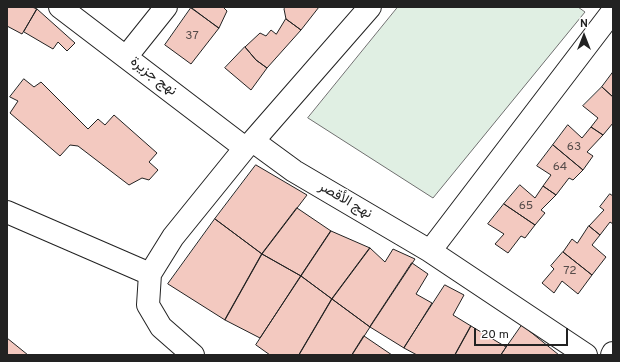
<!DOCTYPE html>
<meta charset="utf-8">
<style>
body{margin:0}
#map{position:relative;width:620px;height:362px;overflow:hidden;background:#fff;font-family:Overpass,sans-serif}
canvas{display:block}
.frame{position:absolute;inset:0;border:8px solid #222;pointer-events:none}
.north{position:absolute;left:564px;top:16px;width:40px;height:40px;-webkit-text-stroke:3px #fff;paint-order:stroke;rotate:0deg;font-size:11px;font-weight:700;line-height:16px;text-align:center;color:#222}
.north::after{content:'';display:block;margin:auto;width:14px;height:18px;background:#222;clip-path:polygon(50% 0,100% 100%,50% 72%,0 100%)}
.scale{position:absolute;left:474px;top:328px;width:94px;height:18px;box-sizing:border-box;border:2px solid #222;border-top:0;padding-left:5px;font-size:12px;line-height:14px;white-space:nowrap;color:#222;-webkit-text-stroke:3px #fff;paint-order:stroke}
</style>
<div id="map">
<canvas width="620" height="362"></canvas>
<div class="frame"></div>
<div class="north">N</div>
<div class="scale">20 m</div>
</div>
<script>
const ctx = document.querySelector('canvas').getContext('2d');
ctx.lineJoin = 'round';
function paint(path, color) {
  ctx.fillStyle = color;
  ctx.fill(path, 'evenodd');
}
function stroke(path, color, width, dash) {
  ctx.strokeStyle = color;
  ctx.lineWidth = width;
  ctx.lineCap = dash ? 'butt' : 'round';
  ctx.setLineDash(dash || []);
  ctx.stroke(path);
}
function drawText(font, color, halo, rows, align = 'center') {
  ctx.font = font + ' Overpass,Vazirmatn,sans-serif';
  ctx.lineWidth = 3;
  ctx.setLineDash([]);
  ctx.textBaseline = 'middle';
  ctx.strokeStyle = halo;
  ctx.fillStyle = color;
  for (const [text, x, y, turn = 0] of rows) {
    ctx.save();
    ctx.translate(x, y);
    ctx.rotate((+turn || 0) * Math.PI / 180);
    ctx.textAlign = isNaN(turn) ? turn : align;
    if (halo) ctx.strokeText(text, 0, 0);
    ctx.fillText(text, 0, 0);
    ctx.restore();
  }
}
const green = new Path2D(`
 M398,7H578L585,12L433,198L308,118Z`);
paint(green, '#e0efe3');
stroke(green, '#6f6f6f', 1);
const building = new Path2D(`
 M7,7H32L37,9L22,34L7,26Z
 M191,7H223L227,11L219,28Z
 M286,7H319L301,30L286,19L284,9Z
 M191,8L219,28L191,64L165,45Z
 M37,9L75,43L67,51L58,42L53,49L24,32Z
 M286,19L301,30L267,68L256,60L245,47L260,33L266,36L271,30L276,34Z
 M245,47L256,60L267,68L251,90L225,68Z
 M613,72V97L602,87Z
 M24,79L34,87L41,82L88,129L98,119L105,125L114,115L157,153L149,162L158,170L149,180L142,178L129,185L78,146L70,145L60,156L10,113L18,101L10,97Z
 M602,87L613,97V123L603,135L591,127L598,118L583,106Z
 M568,125L582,138L591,127L603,135L587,152L593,156L583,170L553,145Z
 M553,145L583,170L573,180L569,178L556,195L543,186L551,175L537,166Z
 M256,165L307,195L262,254L215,219Z
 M520,185L535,198L543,186L556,195L541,210L545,213L535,225L504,204Z
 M610,194L613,196V224L610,222L600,235L589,226L604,210L600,207Z
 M504,204L535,225L525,238L521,236L508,253L495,244L504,234L488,224Z
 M297,208L331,231L301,276L262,254Z
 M215,219L262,254L225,320L168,284Z
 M589,226L600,235L592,245L606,257L592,275L563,252L572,239L577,243Z
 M331,231L370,248L332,299L301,276Z
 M370,248L385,262L393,249L415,259L370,327L332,299Z
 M563,252L592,275L578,294L562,281L554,293L542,283L554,269L551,266Z
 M262,254L301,276L260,338L225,320Z
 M412,263L428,274L416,294L432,303L404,348L370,327Z
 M301,276L332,299L299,355H270L256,345Z
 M445,285L464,295L453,315L471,326L455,355H417L404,348Z
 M332,299L370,327L352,355H299Z
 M522,325L559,355H501Z
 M471,326L506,347L501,355H455Z
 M364,336L392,355H352Z
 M7,338L28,355H7Z`);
paint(building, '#f3c9c0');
stroke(building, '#222', 1);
const street = new Path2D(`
 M60,7L245,148
 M370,7L253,141L294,171L430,251L586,355
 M126,57L166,7
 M7,212L150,274
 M430,251L613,11
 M193,355L161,327L148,305L150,274L173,237L245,148L253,141
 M612,355L613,353`);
stroke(street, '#222', 24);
stroke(street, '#fff', 22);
drawText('12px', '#564c4a', null, [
 ["37",192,37],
 ["63",574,148],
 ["64",560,168],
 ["65",526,207],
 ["72",570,272]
]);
drawText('14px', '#222', '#fff', [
 ["نهج جزيرة",153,77,37],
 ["نهج الأقصر",345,201,30]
]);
</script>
